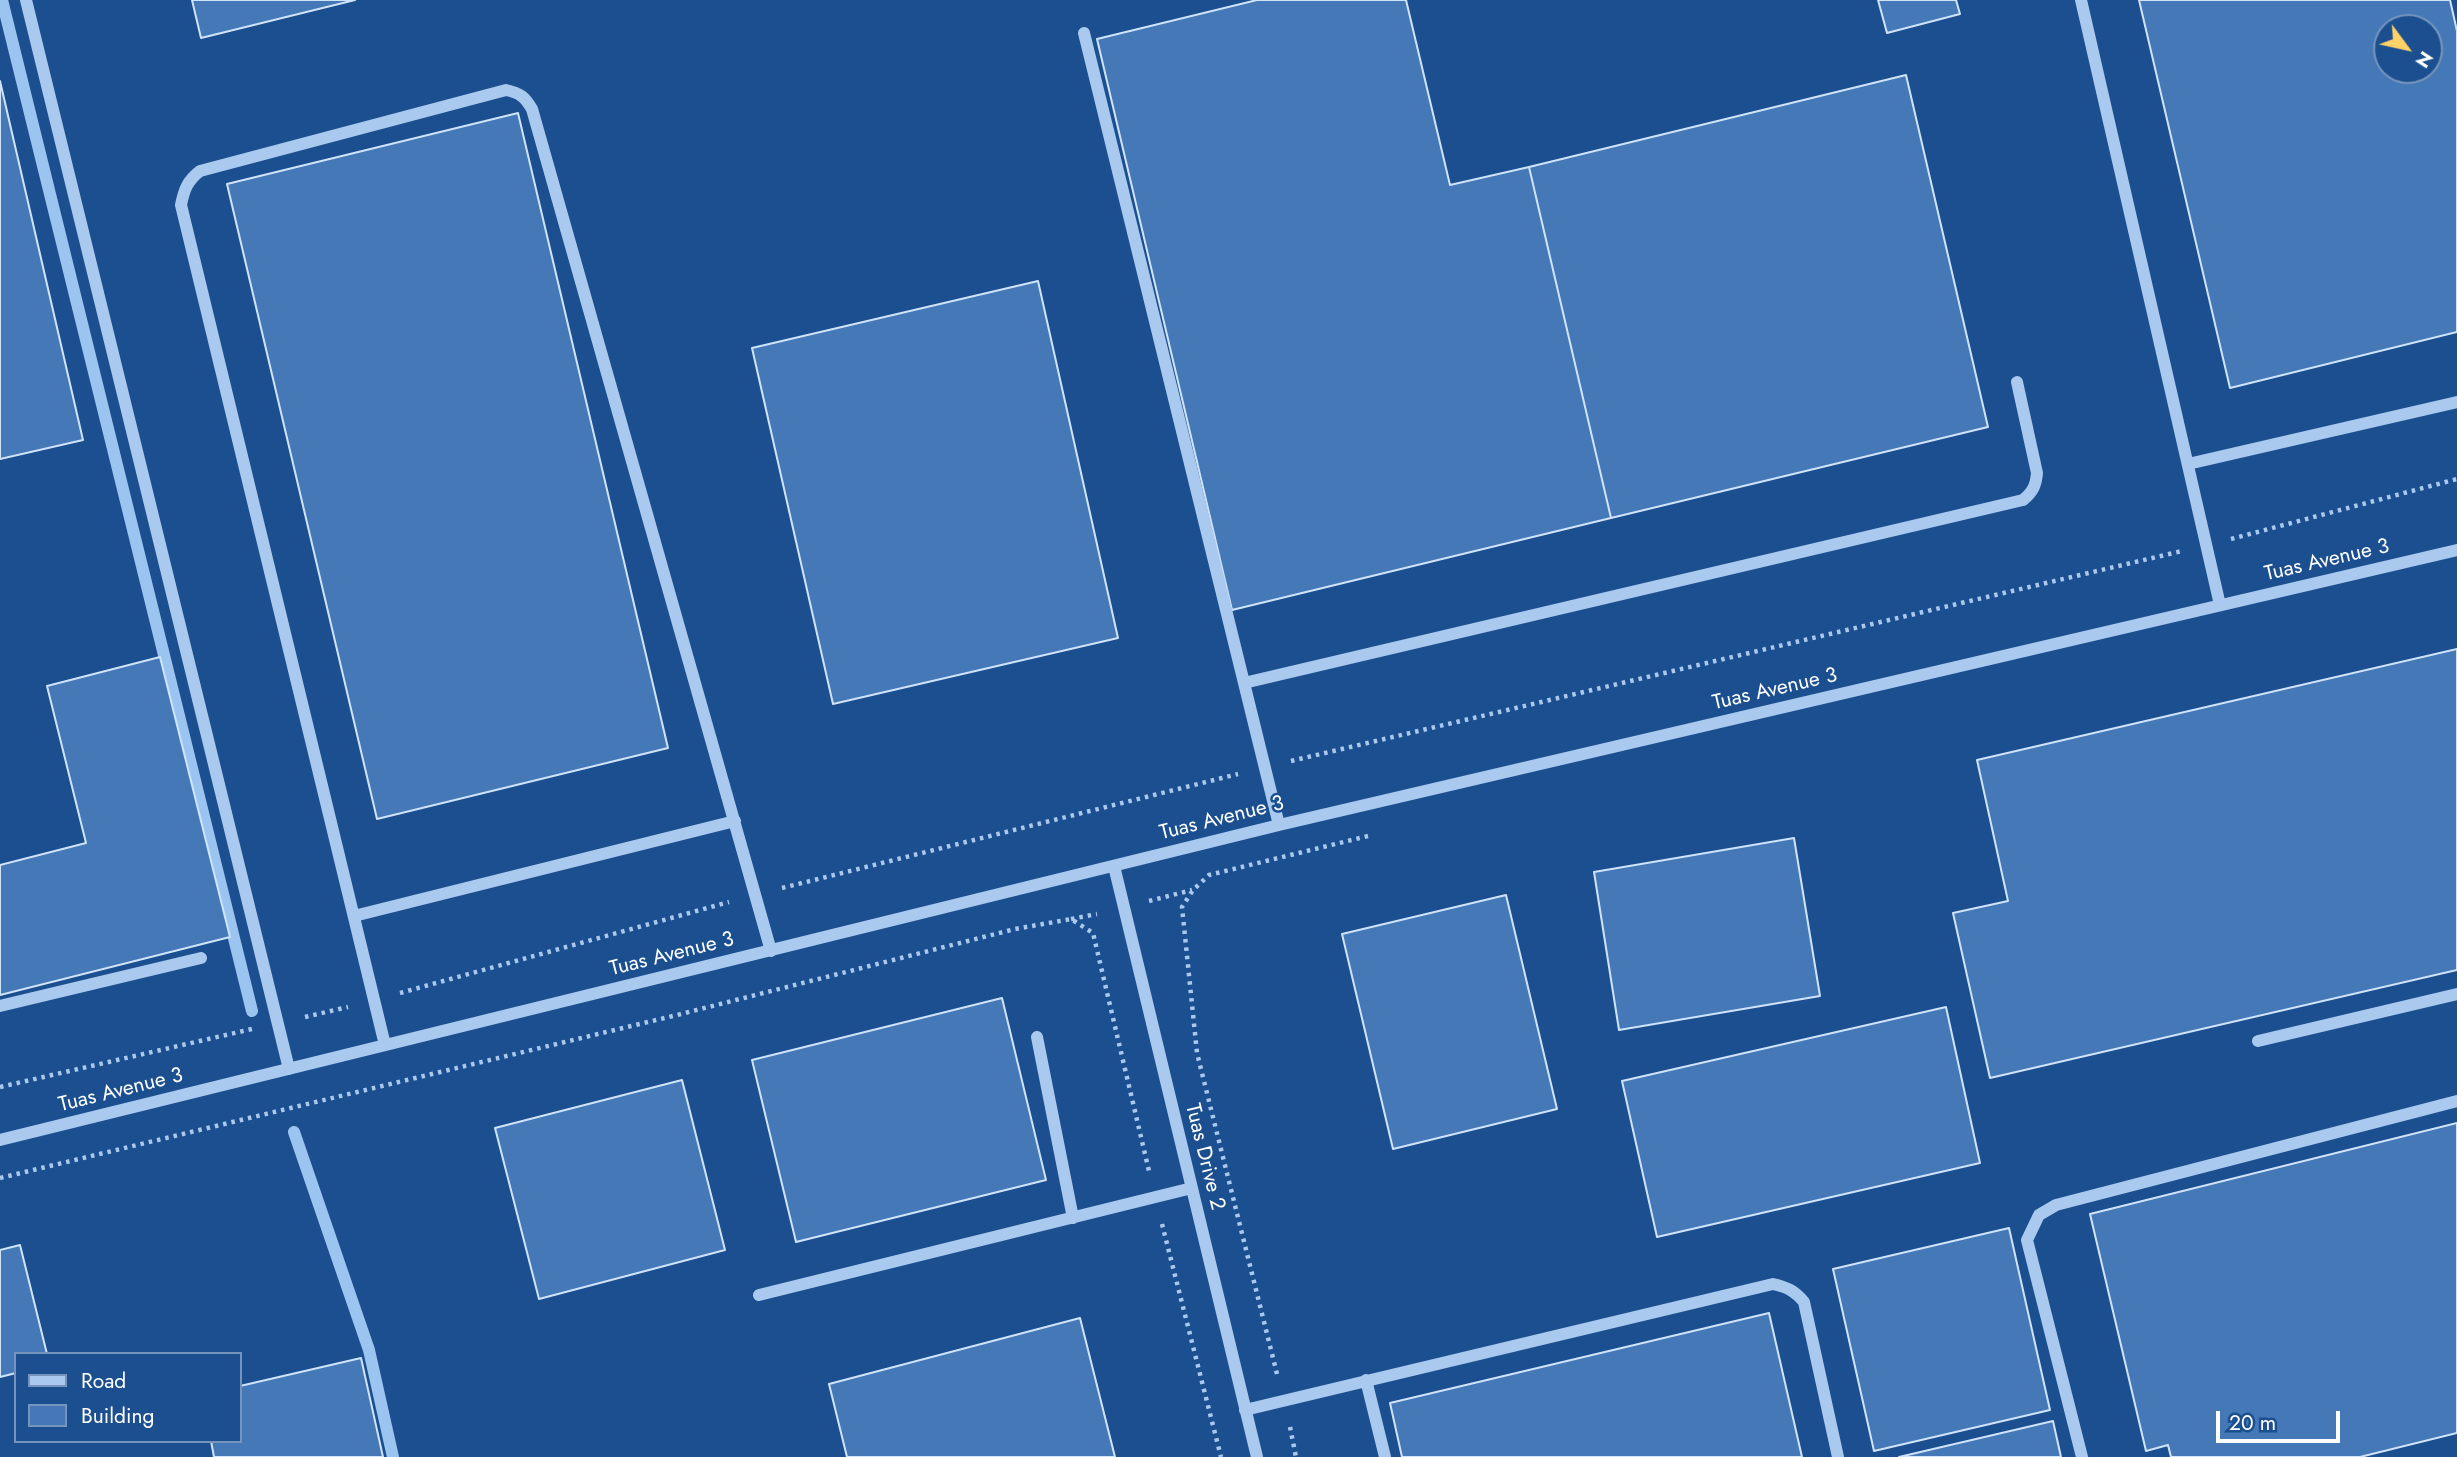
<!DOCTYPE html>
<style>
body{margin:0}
#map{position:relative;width:2457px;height:1457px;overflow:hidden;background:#1b4f8f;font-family:Jost,sans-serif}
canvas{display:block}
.legend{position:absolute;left:14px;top:1352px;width:228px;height:91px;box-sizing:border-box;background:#1b4f8f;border:2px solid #7695bc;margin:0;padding:9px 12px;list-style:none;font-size:21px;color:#fff}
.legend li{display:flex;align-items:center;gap:14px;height:35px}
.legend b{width:35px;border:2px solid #7695bc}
.north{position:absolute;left:2373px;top:14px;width:70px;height:70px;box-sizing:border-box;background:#1b4f8f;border:2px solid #7695bc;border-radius:50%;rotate:123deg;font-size:19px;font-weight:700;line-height:28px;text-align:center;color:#fff}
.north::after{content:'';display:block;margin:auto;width:24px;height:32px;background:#ffd166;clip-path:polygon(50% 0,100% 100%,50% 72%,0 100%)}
.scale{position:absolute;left:2216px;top:1411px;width:124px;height:32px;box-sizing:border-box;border:4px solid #fff;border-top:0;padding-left:9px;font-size:21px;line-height:24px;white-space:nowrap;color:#fff;-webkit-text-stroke:5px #1b4f8f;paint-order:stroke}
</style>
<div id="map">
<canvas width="2457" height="1457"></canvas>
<ul class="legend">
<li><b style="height:9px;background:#a9c9ee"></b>Road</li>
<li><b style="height:19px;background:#4478b7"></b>Building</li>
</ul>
<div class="north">N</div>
<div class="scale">20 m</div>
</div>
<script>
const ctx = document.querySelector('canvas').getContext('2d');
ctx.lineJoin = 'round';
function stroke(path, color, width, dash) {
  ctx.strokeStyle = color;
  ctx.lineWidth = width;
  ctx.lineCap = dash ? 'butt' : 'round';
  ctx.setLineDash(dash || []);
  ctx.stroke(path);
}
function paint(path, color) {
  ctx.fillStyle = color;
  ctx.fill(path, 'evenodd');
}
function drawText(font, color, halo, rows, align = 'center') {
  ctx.font = font + ' Jost,sans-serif';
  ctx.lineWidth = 5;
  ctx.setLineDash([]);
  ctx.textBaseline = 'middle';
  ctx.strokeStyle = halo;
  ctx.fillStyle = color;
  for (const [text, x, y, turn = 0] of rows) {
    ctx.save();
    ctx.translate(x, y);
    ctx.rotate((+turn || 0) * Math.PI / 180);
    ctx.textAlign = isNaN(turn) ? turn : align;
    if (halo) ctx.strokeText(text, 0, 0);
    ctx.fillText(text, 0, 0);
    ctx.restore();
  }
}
stroke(new Path2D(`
 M2,0L252,1011
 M294,1132L369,1350L393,1457`), '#9cc4f0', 12);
const building = new Path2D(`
 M192,0H355L201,38Z
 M1257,0H1406L1450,185L1529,167L1611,518L1232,610L1097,39Z
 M1878,0H1956L1960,14L1887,33Z
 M2139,0H2450L2457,31V332L2230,388ZM2387,28H2429V70H2387Z
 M1906,75L1988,427L1611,518L1529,167Z
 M0,81L83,440L0,459Z
 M518,113L668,748L377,819L227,184Z
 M1038,281L1118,638L833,704L752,348Z
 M2457,649V970L1990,1078L1953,913L2008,901L1977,760Z
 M160,657L230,937L0,995V865L86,843L47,686Z
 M1794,838L1820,996L1619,1030L1594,872Z
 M1506,895L1557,1109L1393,1149L1342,934Z
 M1002,998L1046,1180L796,1242L752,1060Z
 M1946,1007L1980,1163L1657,1237L1622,1081Z
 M682,1080L725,1250L539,1299L495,1128Z
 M2457,1123V1433L2360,1457H2171L2168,1445L2146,1451L2090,1214Z
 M2009,1228L2050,1410L1874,1451L1833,1269Z
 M20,1245L47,1354H16V1373L0,1377V1250Z
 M1769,1313L1802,1457H1402L1390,1403Z
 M1080,1318L1115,1457H847L829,1384Z
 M361,1358L383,1457H214L211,1441H240V1386Z
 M2053,1421L2061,1457H1899Z`);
paint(building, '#4478b7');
stroke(building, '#cfe3fa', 2);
stroke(new Path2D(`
 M2231,539L2457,479
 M1291,761L2182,551
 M782,888L1238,774
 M1149,901L1192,890
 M1071,919L1097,914
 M400,993L729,902
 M305,1017L348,1007
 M0,1087L252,1029
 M0,1178L677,1015L1015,929L1071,919L1093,933L1149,1171
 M1162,1224L1221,1457
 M1277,1374L1197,1053L1182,907L1193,890L1209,875L1368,836
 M1290,1427L1296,1457`), '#a9c9ee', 4.5, [3.5, 5]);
stroke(new Path2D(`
 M26,0L289,1069
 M2081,0L2220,605
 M1084,33L1279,825
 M2188,464L2457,402
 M1244,683L2023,500C2033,492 2036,485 2037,473L2017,382
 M1114,866L1257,1457
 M354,916L735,821
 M0,1006L201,958
 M1037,1037L1073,1218
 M2258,1041L2457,994
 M385,1045L181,205C184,190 187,181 200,171L506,90C520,93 525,97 532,109L771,951
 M0,1140L1279,825L2457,550
 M759,1295L1192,1188
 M1366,1380L1385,1457
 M1245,1410L1773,1284C1787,1287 1795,1291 1804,1302L1838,1457
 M2082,1457L2027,1240L2039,1215L2056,1205L2457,1101`), '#a9c9ee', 12);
drawText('21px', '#fff', '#1b4f8f', [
 ["Tuas Avenue 3",2327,561,-13],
 ["Tuas Avenue 3",1775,690,-13],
 ["Tuas Avenue 3",1222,819,-14],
 ["Tuas Avenue 3",672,955,-14],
 ["Tuas Avenue 3",121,1091,-14],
 ["Tuas Drive 2",1204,1157,76]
]);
</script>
